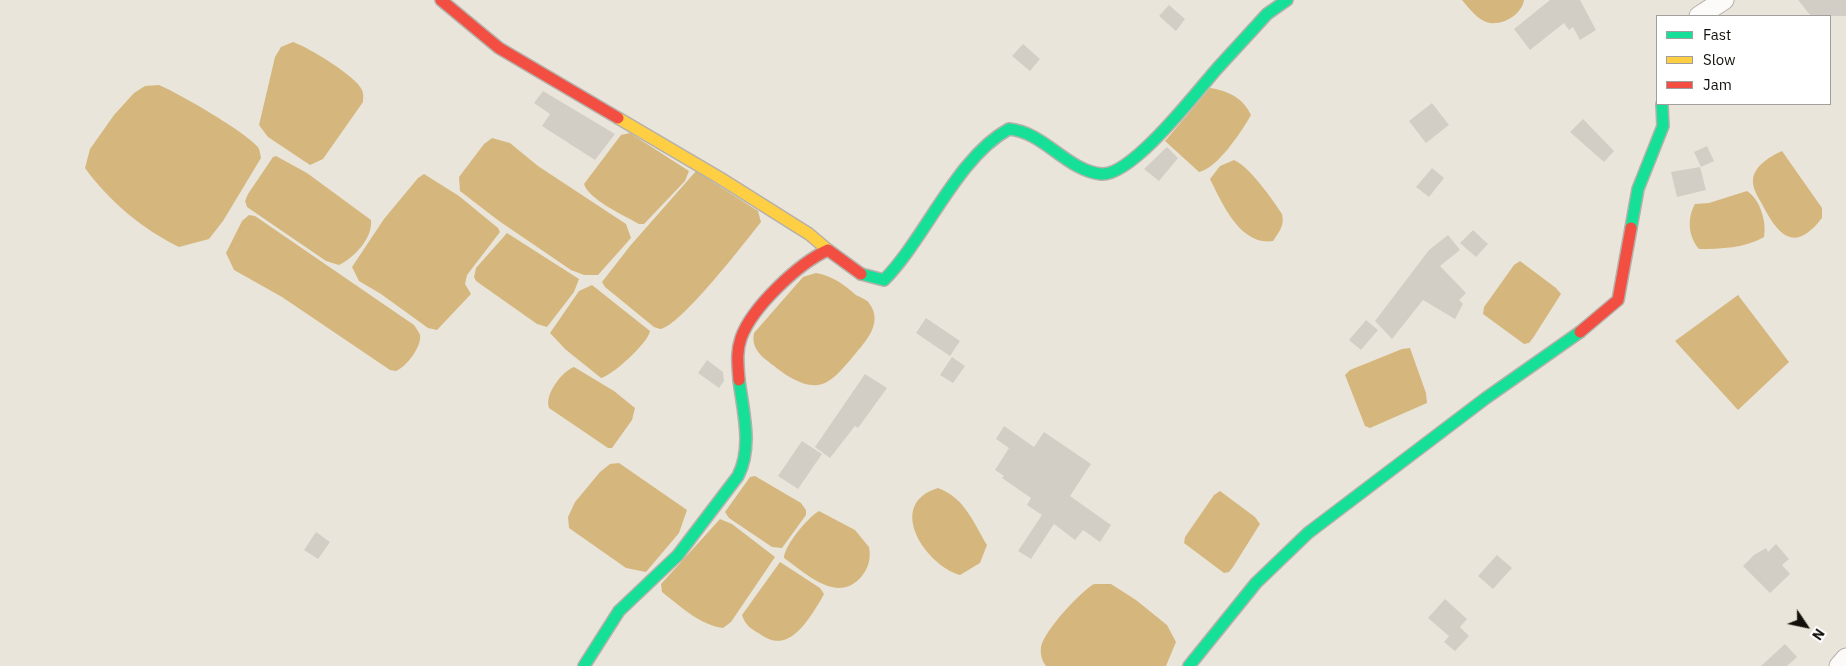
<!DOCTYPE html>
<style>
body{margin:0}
#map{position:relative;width:1846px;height:666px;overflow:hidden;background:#eae5db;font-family:"IBM Plex Sans",sans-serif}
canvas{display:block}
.legend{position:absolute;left:1656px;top:15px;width:175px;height:90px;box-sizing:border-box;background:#fff;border:1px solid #a19f9d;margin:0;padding:6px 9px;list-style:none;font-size:15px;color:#13100a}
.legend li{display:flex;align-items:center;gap:10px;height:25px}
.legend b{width:25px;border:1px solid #a19f9d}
.north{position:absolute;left:1781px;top:601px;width:50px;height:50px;-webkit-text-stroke:4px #fff;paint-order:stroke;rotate:124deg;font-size:14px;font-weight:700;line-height:20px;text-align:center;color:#13100a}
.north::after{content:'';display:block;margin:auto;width:18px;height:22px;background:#13100a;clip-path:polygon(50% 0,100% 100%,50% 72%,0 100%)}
</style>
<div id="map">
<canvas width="1846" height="666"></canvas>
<ul class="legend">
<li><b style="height:6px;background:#16e098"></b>Fast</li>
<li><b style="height:6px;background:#ffcf43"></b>Slow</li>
<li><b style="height:6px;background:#f24e42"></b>Jam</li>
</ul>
<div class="north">N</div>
</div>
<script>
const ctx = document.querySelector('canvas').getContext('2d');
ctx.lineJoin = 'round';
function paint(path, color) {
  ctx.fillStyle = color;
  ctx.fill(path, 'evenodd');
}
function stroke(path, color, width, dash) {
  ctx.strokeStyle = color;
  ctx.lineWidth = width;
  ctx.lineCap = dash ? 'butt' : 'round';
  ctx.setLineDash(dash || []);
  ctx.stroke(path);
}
paint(new Path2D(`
 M1462,0H1524C1522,14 1504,25 1490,23C1478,21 1469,8 1462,0Z
 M293,42C308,47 356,76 362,90C364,94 363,98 363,102L323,159L310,165L268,137L259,125L275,57L281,47Z
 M159,85C180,94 244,131 258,147C260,150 260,154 261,158L223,221L209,239L179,247C142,229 109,201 85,168L90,149L114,115L134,93L145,86Z
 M1210,88C1229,91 1243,98 1251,115C1242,131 1217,169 1199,172L1165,141Z
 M630,133L689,171L685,181L644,224H639C625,216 588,199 584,184L621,135Z
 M492,138L510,143L538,166L626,224L631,238L598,275H584L571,270L499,221L460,191L459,177L484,144Z
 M1782,151L1822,208V218C1795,253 1779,237 1762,204C1758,197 1752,188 1753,179C1755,165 1771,156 1782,151Z
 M276,156L307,173L371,220C373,238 354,258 339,265L326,261L247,207L245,201L248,194L273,157Z
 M1234,160C1249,166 1273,200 1282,214C1285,225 1279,232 1273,241C1240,246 1222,203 1210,179L1220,166Z
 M696,171L758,211L761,222C746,241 679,328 660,329L654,327L605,287L602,282L630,246Z
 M424,174L459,196L498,228L500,232L467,275L465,284L471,294L437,330L428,328L381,294L359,281L352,267L384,219L418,178Z
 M1747,191C1760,199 1767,222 1764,237C1745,248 1721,249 1699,249C1688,236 1687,218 1695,204L1709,203Z
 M249,215L255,216L414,325C416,328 419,332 420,335C422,347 406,367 396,371L390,370L282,297L234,270L226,253L242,221Z
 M507,233L579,279L574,292L547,327L537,324L476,281L474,277L476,268Z
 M1520,261L1556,288L1561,294L1533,338L1529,343L1524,344L1483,314L1484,307L1514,265Z
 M816,273C833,276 843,284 856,295C859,297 866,299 869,303C885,324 863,344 851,359C842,369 832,383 818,385C803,387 785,375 774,366C761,356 751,349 754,333L803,277Z
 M592,285L650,331C649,342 612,376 601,378L565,349L550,333L579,291Z
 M1738,295L1789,362L1738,410L1675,341Z
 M1410,348L1426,393L1427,403L1370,428L1365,426L1345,375L1350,370L1402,349Z
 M574,367L614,391L635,408L632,420L612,448H608L549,408C544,395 562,371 574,367Z
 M619,463L687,510L679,533L646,572L626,568L569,528L568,517L575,502L600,472L610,464Z
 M755,476L801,503L806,510V515L782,548L772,547L729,518L725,512L750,477Z
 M938,488C965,498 973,522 987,545L980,563L960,575C925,565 885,504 938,488Z
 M1220,491L1255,517L1260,524L1233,567L1229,572L1224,573L1184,543L1185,537L1214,495Z
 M819,511L855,530L869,547C871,558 869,567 862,576C838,605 807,574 784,558C784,546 808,517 819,511Z
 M720,519L732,524L775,557L731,622L723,628C700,625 680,606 662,592L661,584Z
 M780,562L820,588L824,594C821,601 816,607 812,614C799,633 783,651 760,634C751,629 745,625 742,615Z
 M1094,584H1111L1136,600L1167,625L1176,642L1166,666H1046C1042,661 1040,654 1041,647C1044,631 1080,592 1094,584Z`), '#d5b77e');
paint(new Path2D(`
 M1550,0H1580L1596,30L1580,40L1573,27L1569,30L1564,23L1530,50L1514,29Z
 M1798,0H1846V16H1811Z
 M1169,5L1185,19L1176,31L1159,16Z
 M1023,44L1040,59L1030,71L1012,56Z
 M543,91L615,134L595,160L542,126L550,114L534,103Z
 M1432,103L1449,125L1426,143L1409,121Z
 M1583,119L1614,151L1604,162L1570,132Z
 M1707,146L1714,161L1701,167L1694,152Z
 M1167,147L1178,158L1159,181L1144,169Z
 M1700,167L1706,190L1677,197L1671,172Z
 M1432,168L1444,178L1429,197L1416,187Z
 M1473,230L1488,244L1476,257L1460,243Z
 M1448,235L1460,250L1440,266L1466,293L1459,300L1463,304L1455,319L1423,300L1392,339L1375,321L1429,250Z
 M926,318L960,341L950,356L916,333Z
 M1366,320L1378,330L1361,350L1349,340Z
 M952,357L965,366L953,383L940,375Z
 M707,360L723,372L724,381L719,388L698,373Z
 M865,374L887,388L858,428L855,426L830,458L815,447Z
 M1004,426L1034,447L1044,432L1091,464L1070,496L1111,525L1100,542L1083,530L1075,540L1054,524L1031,559L1018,551L1042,515L1027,505L1031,498L1002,478L1004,476L995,470L1009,448L996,439Z
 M802,441L822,454L798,489L778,476Z
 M316,532L330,542L318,559L304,550Z
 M1776,544L1789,559L1782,565L1790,574L1770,593L1743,566L1754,555L1766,548L1768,552Z
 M1497,555L1512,568L1493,589L1478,576Z
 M1445,599L1467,619L1460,627L1469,636L1455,651L1444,642L1449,636L1428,618Z
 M1785,644L1797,657L1787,666H1761Z`), '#d2cec6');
const street = new Path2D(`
 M1699,16L1724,0
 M1839,666L1846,658`);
const fast = new Path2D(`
 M1631,228L1638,189L1663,126L1662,104
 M861,274L884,280C925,239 957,157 1009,129C1044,132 1066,170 1101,174C1131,177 1196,93 1215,71C1232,52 1250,33 1267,14L1287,0
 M584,666L619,611L678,555L738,476C753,447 743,411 739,380
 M1189,666L1256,583L1308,533L1486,398L1580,332`);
const slow = new Path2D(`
 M618,118L720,178L809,234L828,250`);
const jam = new Path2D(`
 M441,0L499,48L618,118
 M1580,332L1618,300L1631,228
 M739,380C738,365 736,352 741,338C752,307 799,263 828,250L861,274`);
stroke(street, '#b5b1aa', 21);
stroke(fast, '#b5b1aa', 14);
stroke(slow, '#b5b1aa', 14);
stroke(jam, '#b5b1aa', 14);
stroke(street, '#fcfbfa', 19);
stroke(fast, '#16e098', 11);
stroke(slow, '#ffcf43', 11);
stroke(jam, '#f24e42', 11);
</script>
